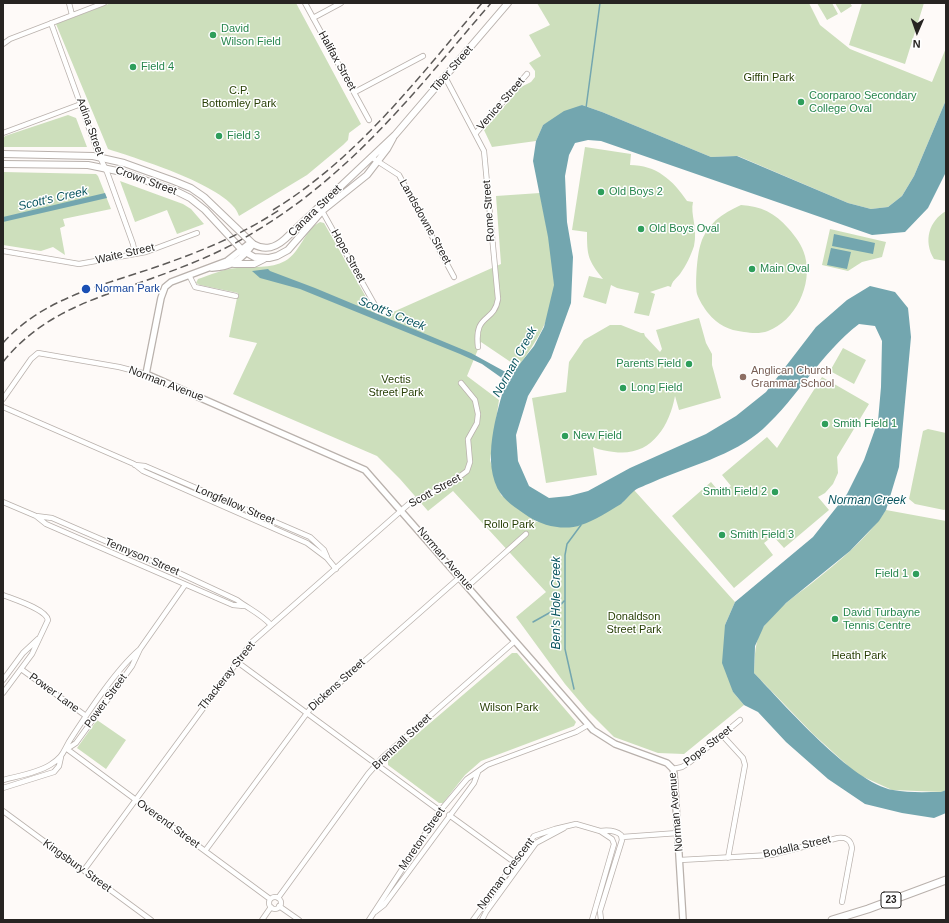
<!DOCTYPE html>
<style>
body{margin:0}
#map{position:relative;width:949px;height:923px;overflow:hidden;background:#fefaf8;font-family:Arial,sans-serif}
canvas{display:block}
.frame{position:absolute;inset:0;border:4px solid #272422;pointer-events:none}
.north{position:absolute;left:897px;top:12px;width:40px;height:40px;-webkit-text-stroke:3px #fff;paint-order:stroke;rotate:182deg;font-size:11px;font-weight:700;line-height:16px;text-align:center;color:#272422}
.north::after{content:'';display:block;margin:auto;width:14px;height:18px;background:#272422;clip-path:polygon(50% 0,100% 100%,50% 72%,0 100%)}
</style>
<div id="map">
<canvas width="949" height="923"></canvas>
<div class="frame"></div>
<div class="north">N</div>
</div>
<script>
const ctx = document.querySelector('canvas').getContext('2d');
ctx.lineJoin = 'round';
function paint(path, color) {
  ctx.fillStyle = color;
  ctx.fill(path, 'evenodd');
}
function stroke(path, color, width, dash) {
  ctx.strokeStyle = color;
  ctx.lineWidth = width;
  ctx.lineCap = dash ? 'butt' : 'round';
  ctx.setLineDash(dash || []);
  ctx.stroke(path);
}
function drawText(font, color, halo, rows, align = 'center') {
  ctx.font = font + ' Arial,sans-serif';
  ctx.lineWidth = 3;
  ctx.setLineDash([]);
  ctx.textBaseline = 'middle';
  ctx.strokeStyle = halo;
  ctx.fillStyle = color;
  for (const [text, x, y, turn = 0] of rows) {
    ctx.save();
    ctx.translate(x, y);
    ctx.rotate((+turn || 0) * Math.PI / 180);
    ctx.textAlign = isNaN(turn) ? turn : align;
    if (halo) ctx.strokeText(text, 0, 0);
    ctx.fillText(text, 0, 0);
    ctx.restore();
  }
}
paint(new Path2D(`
 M111,3H296L361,124L349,133L348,140L343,145L307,175L239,216C232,187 135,158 108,149L56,24Z
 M537,3H809L820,25L850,49L932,82L946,48V100L914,176L902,196L888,207L871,209L848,203L738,156L711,157L602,112L582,105L543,125L536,141L492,147L484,130L521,87L531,82L535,77V71L529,63L541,56L529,35L550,25Z
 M817,3H832L838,14L827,20Z
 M835,3H850L852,6L841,13Z
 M862,3H924L905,64L849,45Z
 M68,115L76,118L87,147H3V139L5,136Z
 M585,147L631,154L630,165C656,165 673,180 687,201L693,202C690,214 698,228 694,246C691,255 686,266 680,274C676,279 672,281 671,287L668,286L650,292L655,294L649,316L634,313L639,293L617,288L611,285L606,304L583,297L589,276L603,279C588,260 587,256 587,232L572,230Z
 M3,172L96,174L98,176L111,209L63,219L65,226L60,228L65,255L53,247L41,251L3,245Z
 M120,181L183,204L191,209L204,224L177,234L167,210L135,222Z
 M540,193C545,221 554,256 554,284C555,314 535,344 518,367L481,342L467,376L499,400L490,460L501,495L537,522L622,503L634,490L735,602L725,625L733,692L744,705L684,754L658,753L614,737L587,710L565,684L516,617L546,592L453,491L428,511L400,479L377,456L233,394L257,343L229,337L238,293L200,285L196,283L198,279C210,275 223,269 237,268C252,266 271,269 285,261C301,252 304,230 320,222L324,223L375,313L384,316L501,264L496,196Z
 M741,205C761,206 775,213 788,228C796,237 802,245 805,256C813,285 795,321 768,331C760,334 751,333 744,332C728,330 718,325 708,313C704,308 699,300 697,294C695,283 697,254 701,243C703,235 710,226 716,220C723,214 732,209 741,205Z
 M946,211V261L934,259C923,241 929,221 946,211Z
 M830,229L886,242L882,257L862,262L848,271L822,265Z
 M699,318L706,343L712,354V365L721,398L679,410L675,396C669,428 650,457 614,452C607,451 599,450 593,447L597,475L546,483L532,398L566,392L569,362L584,340L610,325H621L641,333H644L645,336L660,352L662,349L656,330Z
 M843,348L866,360L854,384L830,371Z
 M822,377L869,404L837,457L838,473L833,484L825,493L818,497L829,510L784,548L773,536L764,543L773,555L734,588L672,516L711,482L721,494L731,486L722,475L767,437L777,448Z
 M928,429L946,433V509L944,510L915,504L909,499L923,431Z
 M886,510L946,521V790L942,792L892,790L857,774L813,734L754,673C755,657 754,640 764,626C776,609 795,596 812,583C839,561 867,539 886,510Z
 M512,653H517L576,722L574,726L481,761L465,775L443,803H439L388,765V759Z
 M97,720L126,740L106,769L77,748Z`), '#cddfbc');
paint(new Path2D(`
 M946,100V172L928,208L905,232L872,235L601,141L588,140L575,143L569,155L565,176L567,222L573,257L571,303L551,358L528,396L516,435L518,461L529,486L549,498L569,496L588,491L630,468L706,434L736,416L766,392L816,327L847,300L870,286L895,292L908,308L911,337L899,467L886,510L879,521L850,551L786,603L764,626L755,646L754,673C784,704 852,783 893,790C908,793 926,792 941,792L946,790V813L934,818L902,813L865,804L828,779L786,742L758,712L744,705L733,692L722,663L725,625L735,602L813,537L847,494L864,460L878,421L881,387L882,341L875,326L859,324C821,353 798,397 763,429C733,456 689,466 653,482C647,485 639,487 634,491C629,495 626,500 621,504C609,511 594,521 581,525C565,531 543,526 529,517C521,511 507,503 501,494C480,464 497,412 506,381L482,364L460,354L300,289L260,278L252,271L268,269L270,271L315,288L471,353L511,375L534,346L544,327L554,285L548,237L533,161L536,141L543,125L564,111L582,105L602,112L711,157L737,156L848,203L871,209L888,207L902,196L914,176Z
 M105,193L107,198L3,222V217Z
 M834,234L875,243L873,254L832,246Z
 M831,248L851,252L847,269L827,265Z`), '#73a6af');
stroke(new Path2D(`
 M586,108L600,3
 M533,622L558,608L564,601
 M574,689L565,649V555L567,544L581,525`), '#73a6af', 1.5);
const minor = new Path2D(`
 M69,3L72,15
 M305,3L369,120
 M313,18L341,3
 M51,23L98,153L107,172L133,244L135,254
 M3,44L10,39L104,3
 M445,77L484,151L498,299C494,324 474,312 478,347
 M355,92L423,56
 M3,133L81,104
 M476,133L527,74
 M371,157L399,175L454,277
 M321,209L376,307
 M3,251L79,264L146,252L197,233
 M189,275L195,287L236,296
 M3,399L31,359L38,353L119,367L146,374
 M3,407L134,464L143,471L307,543L327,558L336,569
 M135,465L145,466L310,537L324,550L327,557
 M3,502L36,516L46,524L233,605L244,606
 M36,516L52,518L179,573L237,600C249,609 261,614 271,625
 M468,586L526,534
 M3,595C13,599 46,609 48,620L32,654L3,693
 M236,661L440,811
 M21,669L86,716
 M3,680L23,653L38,639
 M722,735L743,758L745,765L728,858
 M67,749L270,899
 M67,749L76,743L132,666L140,649L185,585
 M673,769L682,767L690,762L740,720
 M3,780C18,776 37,773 50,765C65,756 63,750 72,737C89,711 116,670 139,650
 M3,788L54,772L59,766L61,757
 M3,811L151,920
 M449,815L514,862
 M600,831C608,830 615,830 621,835L622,840L600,911L601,920
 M622,837L678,833
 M205,851L310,709L460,577
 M680,860L771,855L838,838C846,837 851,840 852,848L842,902
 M84,870L252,642L411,502L447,486L467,471L470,462L468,439L477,423L478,414L475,400L461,383
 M269 903a6 6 0 1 1 12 0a6 6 0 1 1-12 0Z
 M278,898L368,774L383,757L515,641
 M279,906L299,920
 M375,912L384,905L474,783L478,772
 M262,920L271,907
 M369,920L440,811L467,779L487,765L576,732L588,725
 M473,920L534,836L555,829L576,824L600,831L612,839L614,844L592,920
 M482,920L486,912L536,843L564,828`);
const tertiary = new Path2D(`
 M250,243L227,261L171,282L165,287L161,298L146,374L365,470L593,730L615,744L667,763L673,769L674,774L683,920
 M212,268C232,267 241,260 253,244`);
const secondary = new Path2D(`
 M3,154L93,156L124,163L174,181L191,188L204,197L253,244C265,251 275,248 285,239L395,135L508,3
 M3,164L88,165L122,172L178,192L190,198L205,210L242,250L254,257L269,258L277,256L288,250L322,211L367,175L387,149L393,138
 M234,264H254L264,259`);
const primary = new Path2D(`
 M832,920L868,909L946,880`);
stroke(minor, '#b9b1ac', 6);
stroke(tertiary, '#b9b1ac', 8);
stroke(secondary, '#b9b1ac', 8);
stroke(primary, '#b9b1ac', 9);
stroke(minor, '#fff', 4.5);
stroke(tertiary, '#fff', 5.5);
stroke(secondary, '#fff', 6);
stroke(primary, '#fff', 7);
stroke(new Path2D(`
 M273,210C358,158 418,78 482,3
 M3,343C42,299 100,286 153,268C197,253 240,236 279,210
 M3,362C47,307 107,296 169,272C199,261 229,248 256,231C354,172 418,88 491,3`), '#5d5a58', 1.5, [8, 4]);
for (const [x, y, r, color] of [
 [213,35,4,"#2e9e5b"],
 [133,67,4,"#2e9e5b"],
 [801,102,4,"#2e9e5b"],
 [219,136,4,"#2e9e5b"],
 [601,192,4,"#2e9e5b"],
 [641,229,4,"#2e9e5b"],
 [752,269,4,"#2e9e5b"],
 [86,289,5,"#1a4fb4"],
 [689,364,4,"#2e9e5b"],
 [743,377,4,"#8d6e63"],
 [623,388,4,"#2e9e5b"],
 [825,424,4,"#2e9e5b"],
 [565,436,4,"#2e9e5b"],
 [775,492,4,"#2e9e5b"],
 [722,535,4,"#2e9e5b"],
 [916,574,4,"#2e9e5b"],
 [835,619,4,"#2e9e5b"]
]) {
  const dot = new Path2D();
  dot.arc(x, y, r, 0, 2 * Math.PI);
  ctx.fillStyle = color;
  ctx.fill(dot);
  stroke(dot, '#fff', 1.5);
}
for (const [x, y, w] of [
 [891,900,20]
]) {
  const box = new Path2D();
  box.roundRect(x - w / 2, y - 8, w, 16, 3);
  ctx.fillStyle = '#fff';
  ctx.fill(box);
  stroke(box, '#272422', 1);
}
drawText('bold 10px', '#272422', null, [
 ["23",891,900]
]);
drawText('11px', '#27864d', '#fff', [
 ["David",221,29],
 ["Wilson Field",221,42],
 ["Field 4",141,67],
 ["Coorparoo Secondary",809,96],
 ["College Oval",809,109],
 ["Field 3",227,136],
 ["Old Boys 2",609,192],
 ["Old Boys Oval",649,229],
 ["Main Oval",760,269],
 ["Parents Field",681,364,"right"],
 ["Long Field",631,388],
 ["Smith Field 1",833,424],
 ["New Field",573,436],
 ["Smith Field 2",767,492,"right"],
 ["Smith Field 3",730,535],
 ["Field 1",908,574,"right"],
 ["David Turbayne",843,613],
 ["Tennis Centre",843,626]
], 'left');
drawText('11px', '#272422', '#fff', [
 ["Halifax Street",337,61,61],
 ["Tiber Street",452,69,-49],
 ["Venice Street",501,104,-49],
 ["Adina Street",90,127,70],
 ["Crown Street",146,181,20],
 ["Canara Street",315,211,-44],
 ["Rome Street",489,211,-94],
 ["Landsdowne Street",425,222,61],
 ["Waite Street",125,254,-13],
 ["Hope Street",348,256,61],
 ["Norman Avenue",166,384,21],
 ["Scott Street",435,491,-29],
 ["Longfellow Street",235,505,23],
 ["Tennyson Street",142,557,23],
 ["Norman Avenue",445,559,49],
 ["Thackeray Street",227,676,-52],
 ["Dickens Street",337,685,-42],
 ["Power Lane",54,693,36],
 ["Power Street",106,701,-54],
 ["Brentnall Street",402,742,-43],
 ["Pope Street",708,746,-38],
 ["Norman Avenue",676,812,-95],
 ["Overend Street",168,824,36],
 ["Moreton Street",422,839,-56],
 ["Bodalla Street",797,847,-13],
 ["Kingsbury Street",77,866,36],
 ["Norman Crescent",506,874,-53]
]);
drawText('11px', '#294007', '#fff', [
 ["Giffin Park",769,78],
 ["C.P.",239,91],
 ["Bottomley Park",239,104],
 ["Vectis",396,380],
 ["Street Park",396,393],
 ["Rollo Park",509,525],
 ["Donaldson",634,617],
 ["Street Park",634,630],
 ["Heath Park",859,656],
 ["Wilson Park",509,708]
]);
drawText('11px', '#164399', '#fff', [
 ["Norman Park",95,289]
], 'left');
drawText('11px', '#785e54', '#fff', [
 ["Anglican Church",751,371],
 ["Grammar School",751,384]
], 'left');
drawText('italic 12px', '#0a555f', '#fff', [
 ["Scott's Creek",53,199,-13],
 ["Scott's Creek",392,314,22],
 ["Norman Creek",515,362,-61],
 ["Norman Creek",867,501],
 ["Ben's Hole Creek",557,603,-90]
]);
</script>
